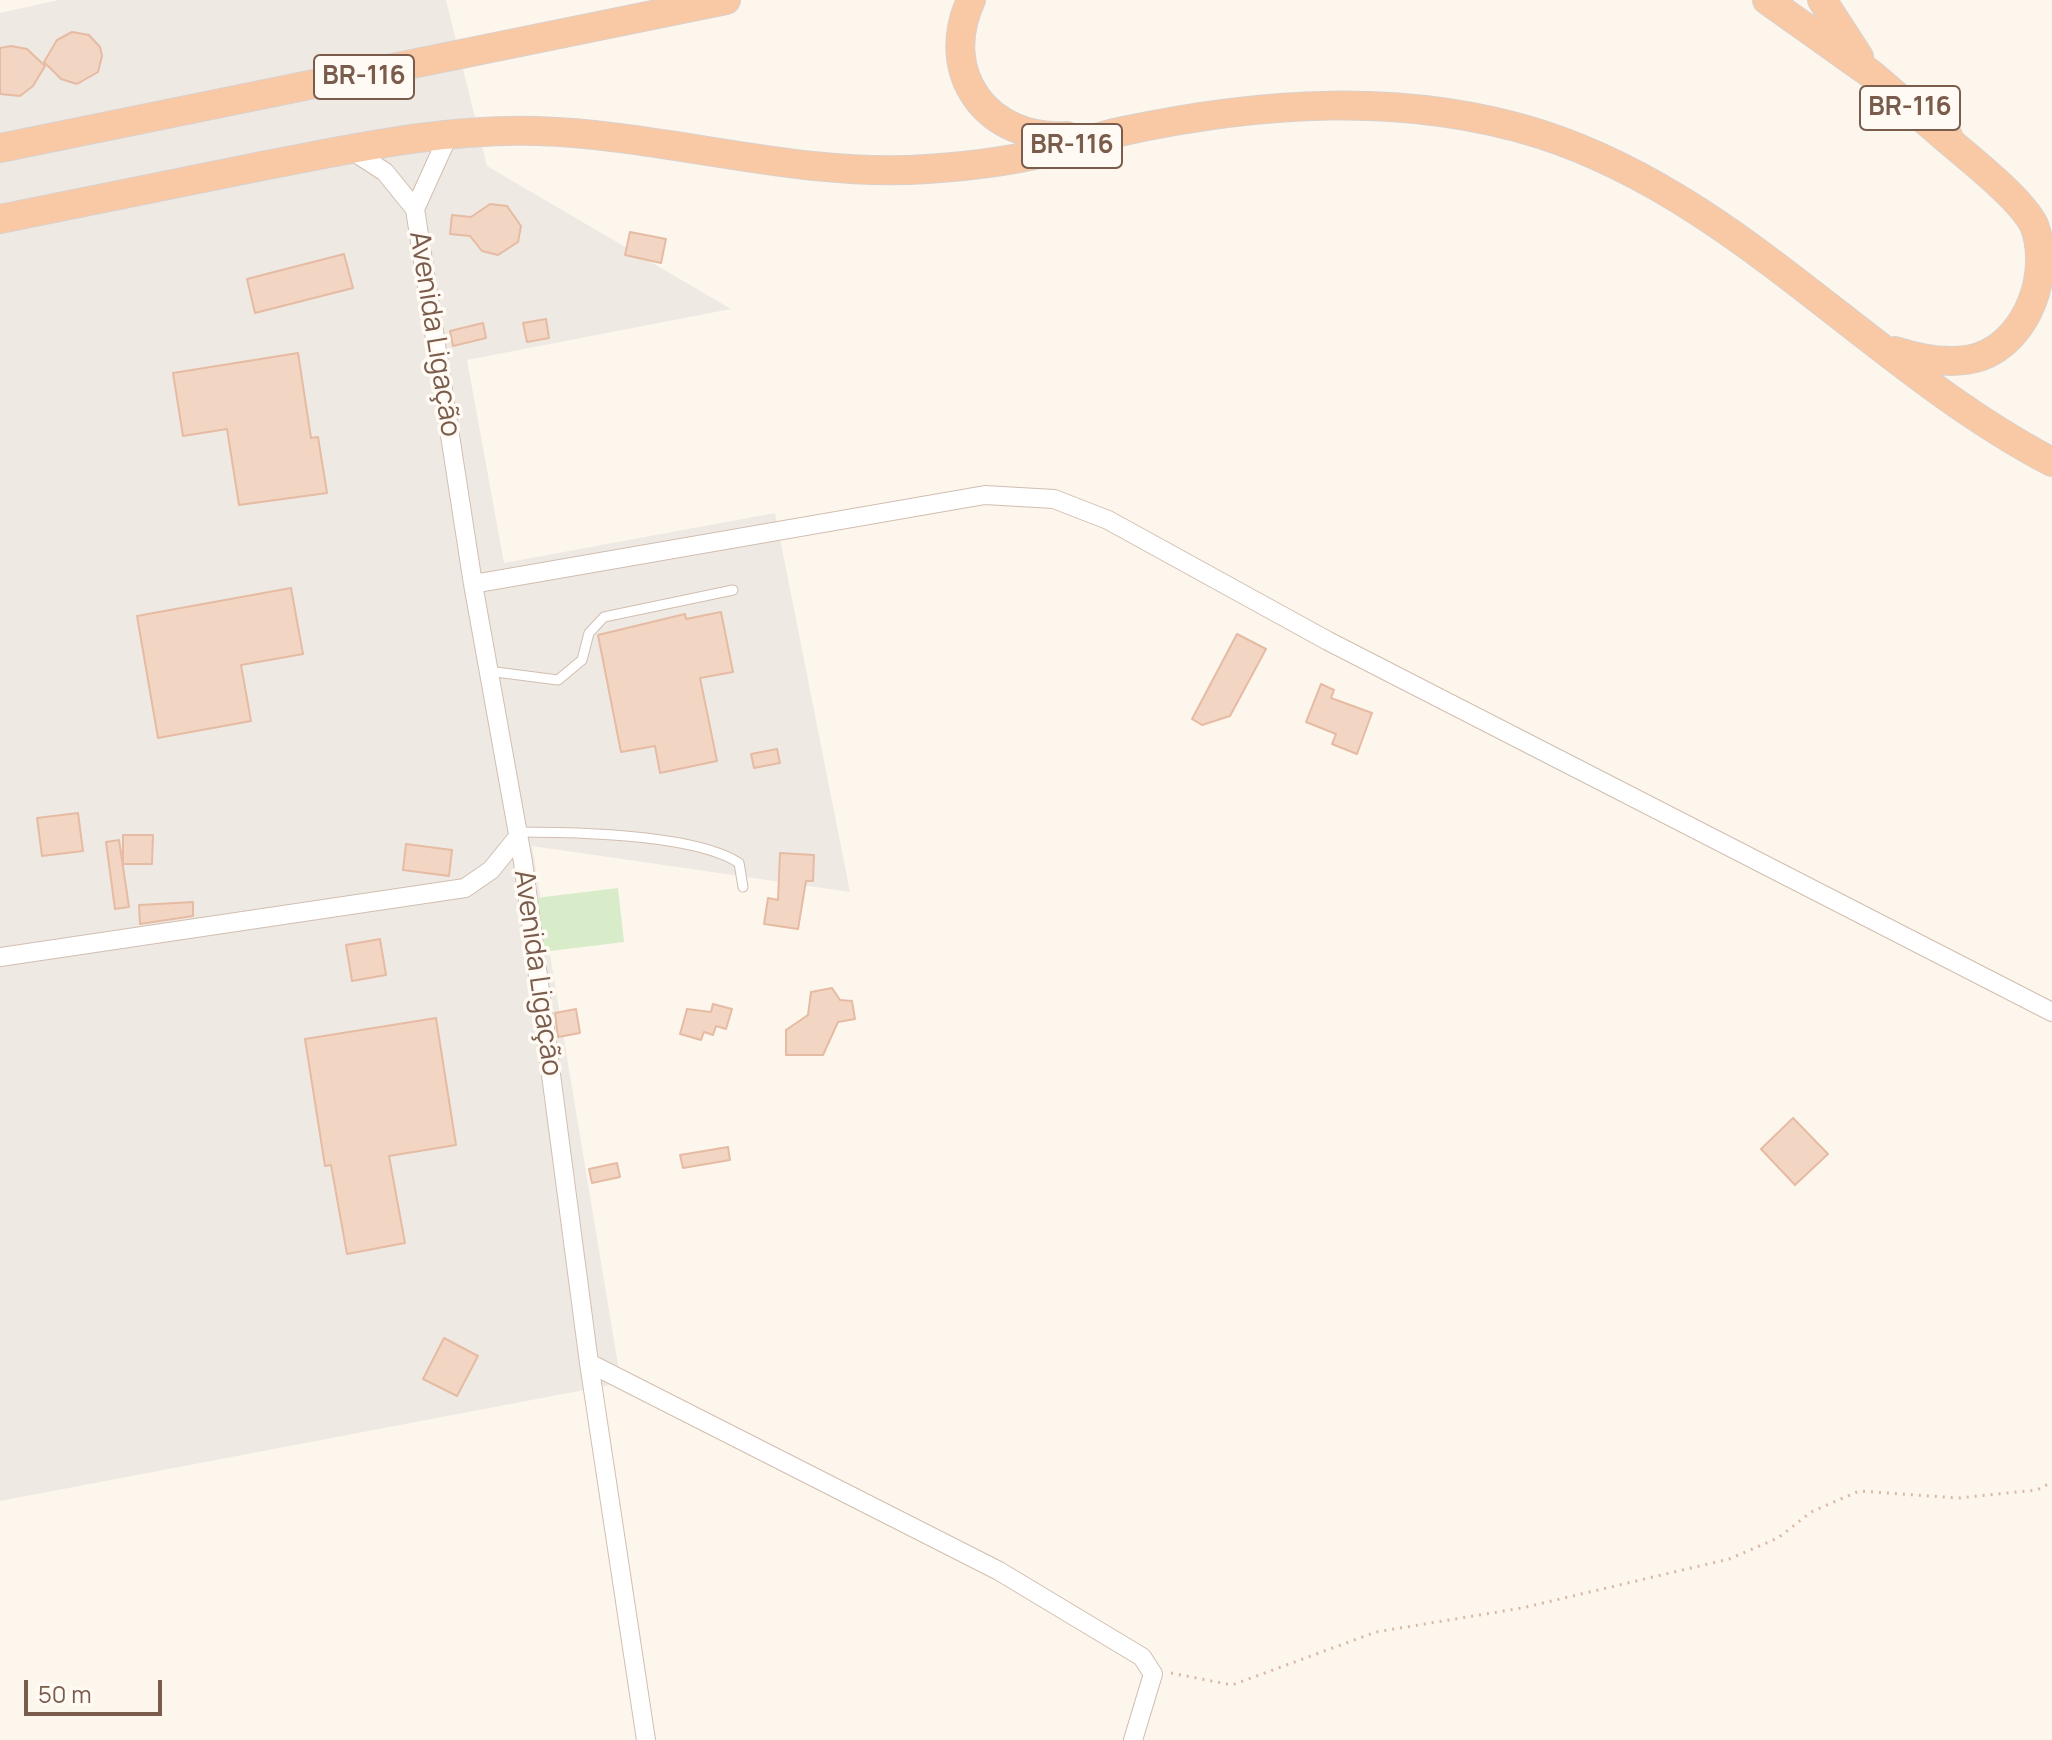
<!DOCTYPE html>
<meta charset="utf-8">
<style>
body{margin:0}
#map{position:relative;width:2052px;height:1740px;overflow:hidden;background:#fdf6ec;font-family:Manrope,sans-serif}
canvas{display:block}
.scale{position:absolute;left:24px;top:1680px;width:138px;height:36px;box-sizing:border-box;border:4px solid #7a5c4d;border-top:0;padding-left:10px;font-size:24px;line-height:28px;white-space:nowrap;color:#7a5c4d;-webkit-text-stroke:6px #fffaf3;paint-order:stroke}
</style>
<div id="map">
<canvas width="2052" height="1740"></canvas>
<div class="scale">50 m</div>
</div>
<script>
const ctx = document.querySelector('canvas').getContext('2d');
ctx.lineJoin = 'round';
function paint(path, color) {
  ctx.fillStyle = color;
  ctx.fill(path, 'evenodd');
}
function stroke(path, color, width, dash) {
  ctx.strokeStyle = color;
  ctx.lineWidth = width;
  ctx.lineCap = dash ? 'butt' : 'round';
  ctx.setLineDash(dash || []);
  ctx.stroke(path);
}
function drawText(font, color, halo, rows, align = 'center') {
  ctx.font = font + ' Manrope,sans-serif';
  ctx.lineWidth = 7;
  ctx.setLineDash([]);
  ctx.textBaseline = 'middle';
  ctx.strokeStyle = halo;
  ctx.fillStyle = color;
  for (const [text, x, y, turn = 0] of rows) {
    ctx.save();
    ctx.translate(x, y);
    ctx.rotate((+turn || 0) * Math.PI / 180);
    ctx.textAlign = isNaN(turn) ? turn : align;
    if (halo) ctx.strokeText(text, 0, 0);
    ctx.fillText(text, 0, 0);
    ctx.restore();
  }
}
paint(new Path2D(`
 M59,0H446L487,166L731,309L467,360L504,563L775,513L850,892L532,846L621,1383L0,1501V13Z`), '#efe9e4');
paint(new Path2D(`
 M618,888L624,942L542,952L536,898Z`), '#d8ecc9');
const building = new Path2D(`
 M72,32L89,35L100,47L102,56L98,72L77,84L61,79L44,62L57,40Z
 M11,46L27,49L45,66L33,86L20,96L0,94V48Z
 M490,204L507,206L521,226L518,242L498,255L482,251L470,236L450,234L452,215L471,217Z
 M630,232L666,239L661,263L625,255Z
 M344,254L353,288L255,313L247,279Z
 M546,319L549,338L527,342L523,323Z
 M483,323L486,338L453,346L450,331Z
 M298,353L311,438L318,437L327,493L239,505L227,429L183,436L173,373Z
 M291,588L303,654L241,665L251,721L158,738L137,616Z
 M721,612L733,672L700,678L717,761L660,773L655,746L621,752L598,635L685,614L686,619Z
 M1237,634L1266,649L1230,716L1202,725L1192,719Z
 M1321,684L1334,690L1331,698L1372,713L1357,754L1332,744L1336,734L1306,722Z
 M777,749L780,763L754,768L751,754Z
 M78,813L83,851L42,856L37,818Z
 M123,835H153L152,864H123Z
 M119,840L129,907L115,909L106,842Z
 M406,844L452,850L449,876L403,870Z
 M780,853L814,855L813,881H806L798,929L764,924L768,898L778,900Z
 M193,902V916L140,924L139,905Z
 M380,939L386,975L352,981L346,945Z
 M832,988L840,1000L852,1001L855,1019L838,1022L823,1055H786V1030L808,1015L811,992Z
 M713,1004L732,1009L726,1029L716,1026L713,1035L704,1032L701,1040L680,1034L687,1009L711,1012Z
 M576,1009L580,1033L558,1037L555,1013Z
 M436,1018L456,1145L389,1156L405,1243L347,1254L331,1165L325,1166L305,1039Z
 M1793,1118L1828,1154L1795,1185L1761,1149Z
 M728,1147L730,1160L683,1168L680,1155Z
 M617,1163L620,1177L592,1183L589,1169Z
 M444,1338L478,1356L457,1396L423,1379Z`);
paint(building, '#f3d5c3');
stroke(building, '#e6bba3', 2);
const service = new Path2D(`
 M488,671L558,680L582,660L589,633L604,617L733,590
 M516,832C571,832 695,834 739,863L743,887`);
const minor = new Path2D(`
 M449,134L415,209L473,584L523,862L589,1363L646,1740
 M351,150L385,172L415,209
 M473,584L985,495L1054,499L1108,520L1328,641L2052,1012
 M0,957L465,888L491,870L517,838
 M589,1363L999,1571L1142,1657L1153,1674L1133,1740`);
const trunk = new Path2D(`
 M971,0C937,74 988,141 1067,136
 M1767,0L1871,74L1933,127L1948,136
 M1822,0L1859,57
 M0,148L726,0
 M0,219C89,201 178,183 267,165C356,148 446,128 537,131C668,135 795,178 927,169C974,166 1021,160 1067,147C1084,143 1101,135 1119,132C1257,102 1403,91 1540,134C1737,197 1872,368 2052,462
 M1895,351C1920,359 1953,365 1979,357C2029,340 2052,271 2034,225C2019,195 1959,151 1933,127`);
stroke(service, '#d1beb0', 11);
stroke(minor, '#d1beb0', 20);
stroke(trunk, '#dad1cd', 30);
stroke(new Path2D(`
 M1171,1673L1232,1685L1376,1632L1522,1608L1729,1559L1778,1538L1811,1512L1859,1491L1958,1498L2037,1490L2052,1482`), '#d9b8a5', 3, [2, 6]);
stroke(service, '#fff', 9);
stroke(minor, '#fff', 18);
stroke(trunk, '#f9c8a4', 28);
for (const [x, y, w] of [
 [364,77,100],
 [1910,108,100],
 [1072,146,100]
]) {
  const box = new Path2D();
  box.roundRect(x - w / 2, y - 22, w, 44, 6);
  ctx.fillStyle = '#fffaf3';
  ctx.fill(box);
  stroke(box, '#7a5c4d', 2);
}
drawText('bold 26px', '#7a5c4d', null, [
 ["BR-116",364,77],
 ["BR-116",1910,108],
 ["BR-116",1072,146]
]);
drawText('28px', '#7a5c4d', '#fffaf3', [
 ["Avenida Ligação",434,334,81],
 ["Avenida Ligação",537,973,82]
]);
</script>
